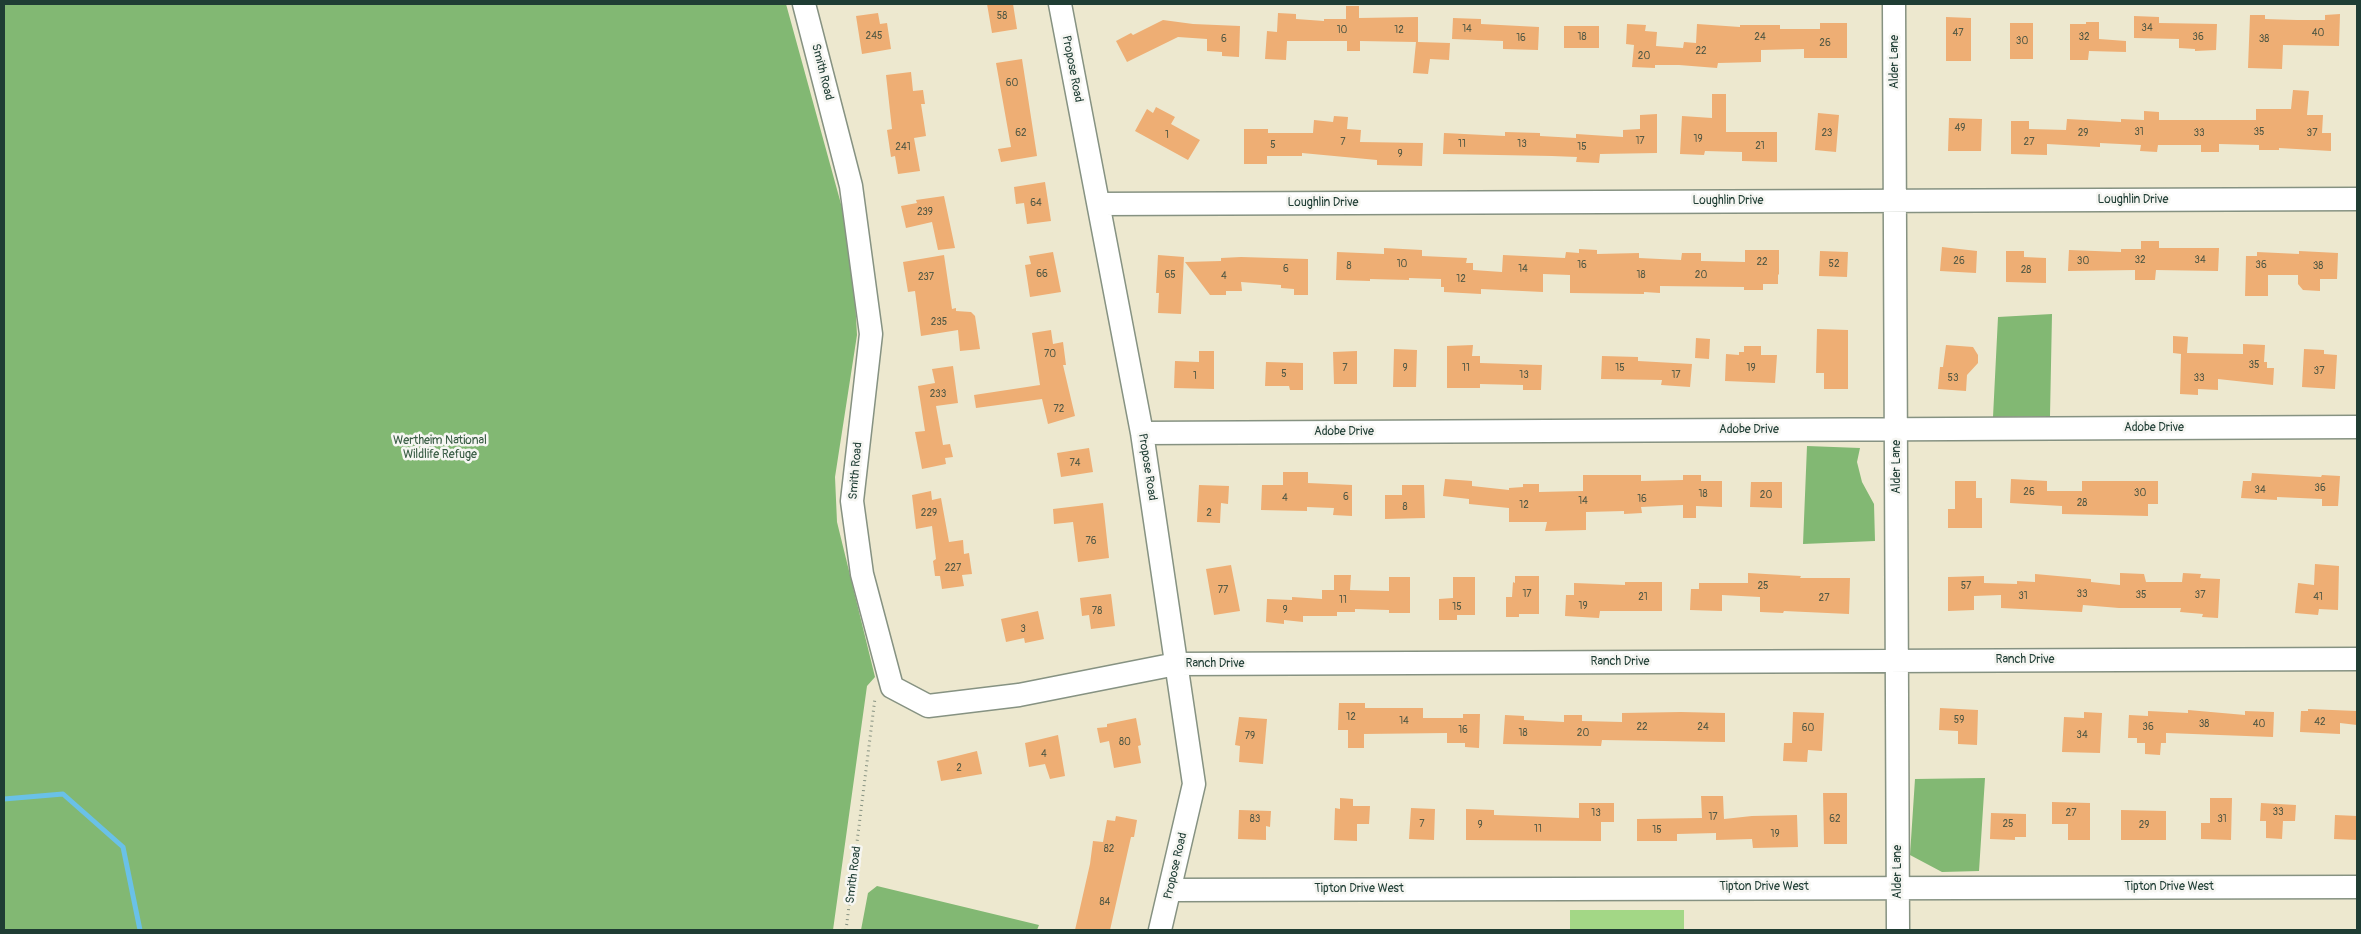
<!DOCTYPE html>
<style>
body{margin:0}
#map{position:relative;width:2361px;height:934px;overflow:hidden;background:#ede8cf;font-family:Pangolin,sans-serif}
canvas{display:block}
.frame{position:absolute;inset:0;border:5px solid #1f3d34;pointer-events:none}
</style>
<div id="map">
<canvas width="2361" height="934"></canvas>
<div class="frame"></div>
</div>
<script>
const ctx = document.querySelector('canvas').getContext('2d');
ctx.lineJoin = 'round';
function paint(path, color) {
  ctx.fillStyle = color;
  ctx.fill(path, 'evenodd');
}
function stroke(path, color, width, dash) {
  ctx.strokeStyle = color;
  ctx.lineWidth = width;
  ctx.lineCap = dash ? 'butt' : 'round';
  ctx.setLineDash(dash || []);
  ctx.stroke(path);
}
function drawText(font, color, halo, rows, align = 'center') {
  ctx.font = font + ' Pangolin,sans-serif';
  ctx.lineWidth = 5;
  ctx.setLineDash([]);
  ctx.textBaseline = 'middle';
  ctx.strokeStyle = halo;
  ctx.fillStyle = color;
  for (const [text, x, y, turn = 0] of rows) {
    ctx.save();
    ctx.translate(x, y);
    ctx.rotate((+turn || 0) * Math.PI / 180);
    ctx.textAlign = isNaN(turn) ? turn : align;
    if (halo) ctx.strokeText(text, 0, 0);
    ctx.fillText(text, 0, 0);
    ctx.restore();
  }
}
paint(new Path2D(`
 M1570,910H1684V930H1570Z`), '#a3d786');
paint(new Path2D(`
 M4,4H786L852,244L857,335L835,477L837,522L875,677L867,686L833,930H4Z
 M2052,314L2050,416L1993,417L1998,317Z
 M1807,446L1860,448L1857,462L1862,482L1874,504L1875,541L1803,544Z
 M1985,778L1979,871L1942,872L1910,855L1915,779Z
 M877,886L1039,925L1037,930H861L868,893Z`), '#82b873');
stroke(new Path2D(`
 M4,799L63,794L123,847L140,930`), '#6ac1e7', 5);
paint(new Path2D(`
 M987,4H1013L1017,29L992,33Z
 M1346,6H1359V18L1418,17V42L1450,43L1449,60L1430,59L1428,74L1413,73L1416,42L1360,41V51H1347V41H1287L1286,60L1265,59L1267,31L1277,32L1278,13L1296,14V19L1324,21V19H1346Z
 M878,13L880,24L887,23L891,49L862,54L856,16Z
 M2340,14L2339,46L2283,45L2282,69L2248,68L2250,15H2265V19L2297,20H2325V15Z
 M2134,16L2159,17V23L2217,24L2216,50L2195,51V49L2179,48V39L2134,38Z
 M1946,17L1971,18V61H1946Z
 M1453,18L1481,19V24L1539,27L1538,50L1503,49V41L1452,39Z
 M1163,20L1193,24L1240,26L1239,57L1222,56V52L1207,51V39L1178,37L1127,62L1116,41L1131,33L1133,35Z
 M2086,22H2099V39L2126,41V52L2089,51L2088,60H2070V24H2086Z
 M1820,23H1847V58H1804V49L1761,50V62L1718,63L1717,68L1679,65H1655V68L1632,67L1634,45L1626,44L1627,24L1646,25L1645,31L1657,32L1656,46L1683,48L1684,42L1696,43L1697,24L1740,27V25H1780V29H1820Z
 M2010,23H2033V59H2010Z
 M1564,26H1599V48H1564Z
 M1022,59L1037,156L1001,162L998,149L1011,147L996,63Z
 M911,72L913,91L923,90L925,104H921L926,136L914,138L920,171L898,174L895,156L891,157L887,130L892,129L886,75Z
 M2293,90L2309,91L2307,115H2323L2322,133H2331V151L2279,148V150H2259V145L2219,144V152H2201V145H2158L2157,152L2140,151L2141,145L2100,143V147L2047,144V155L2011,154V121H2029V129L2066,130L2067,119L2121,122V119L2144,120V111L2159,112V120H2256V109H2291Z
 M1712,94H1726V132H1777V162L1742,161V152L1705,151L1704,155L1680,154L1682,116L1712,118Z
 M1156,107L1175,117L1171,124L1200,140L1188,160L1135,131L1147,109L1153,113Z
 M1818,113L1839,115L1836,152L1815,150Z
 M1657,114V153L1600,154L1599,163L1576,162L1577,157L1552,156L1443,154L1444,133L1505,136V132L1540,133V136L1576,138V134L1623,137V130L1640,129V115Z
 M1334,116L1348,117L1347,129L1361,130L1360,142L1423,143L1422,166L1377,165V160L1302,153V156H1267V164H1244V129H1268V133H1313L1314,120L1333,122Z
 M1949,118L1982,119L1981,151H1948Z
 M1045,182L1051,221L1027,224L1024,203L1016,204L1014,187Z
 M944,196L955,248L938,250L932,222L906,228L901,206L917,203L916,200Z
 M2141,241H2159V248H2219L2218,271L2156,270L2155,280H2135V270L2068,271L2069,250L2121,252V249H2141Z
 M1942,247L1977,251L1976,273L1940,271Z
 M1384,248L1422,250V256L1467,258L1466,263H1473V270L1502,272L1503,255L1565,258L1566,252L1579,253V249L1597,250V254L1639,253V258L1681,260L1682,253H1701V261L1745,262V250H1779V274L1778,275V284H1763V290H1744V287L1660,286V293L1644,292V294L1570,293V275L1543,274V292L1481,289V294L1444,292V287H1441V279L1409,278V280L1370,279V281L1336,280L1337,252L1384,254Z
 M1820,251L1848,252L1847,277L1819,276Z
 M2006,251H2024V257L2046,258V283L2006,282Z
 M2299,251L2338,253L2337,279H2320V291L2303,290L2298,284V275H2268V296H2245L2246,256H2257V252L2299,254Z
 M1053,252L1061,292L1030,297L1025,265L1031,264L1029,256Z
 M944,255L952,309L956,308V311L971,312L975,316L980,349L960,351L958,330L921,336L915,291L908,292L903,262Z
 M1158,255L1184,257L1181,314L1158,313L1159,293H1156Z
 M1241,257L1308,259V295H1294V289L1281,288V285L1241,282L1242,291H1226V295H1210L1185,262L1221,261V258Z
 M1817,329L1848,330V389H1824V373H1816Z
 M1051,330L1053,344L1063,342L1066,365H1063L1075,416L1048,424L1042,399L976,408L974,395L1040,385L1032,333Z
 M2173,336L2188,337L2187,353L2243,354V344L2265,345L2264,362H2267V368H2274L2273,385L2218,379V390L2198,389V395L2180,394L2181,354L2173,353Z
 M1696,338L1710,339L1709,359L1695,358Z
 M1473,345L1472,356H1480V363L1542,365L1541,390H1523V385L1480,384V388H1447V346Z
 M1946,345L1973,347L1978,355V363L1967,375L1966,391L1938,389L1940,367H1943Z
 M1744,346H1761V355H1777L1775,383L1725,381L1726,354L1739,355V352H1744Z
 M1394,349L1417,350L1416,387H1393Z
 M2304,349L2324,350V354L2337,355L2335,389L2302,387Z
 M1199,351H1214V389L1174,388L1175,361L1199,362Z
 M1357,351V384H1334L1333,352Z
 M1602,356L1638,357V361L1692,364L1690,387L1661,385L1662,380L1601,379Z
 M1266,362L1303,363V390H1290L1289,386H1265Z
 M953,366L958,403L936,406L943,445L950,444L953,457L945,458L946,464L922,469L915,432L925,431L918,386L935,383L932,369Z
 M1089,448L1093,472L1061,477L1057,453Z
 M1283,472H1308V483L1352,485V516L1333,515L1334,508L1307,507V511L1261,510L1262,485H1283Z
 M2252,473L2321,477L2322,475L2340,476L2338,506H2322V499L2277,497V500L2241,498L2243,481H2251Z
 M1583,475H1641V481L1683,480V475H1701V481H1722V507L1696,506V518H1683V505L1641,507L1642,513L1624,514V511L1586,512V530L1545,531L1547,522H1509V508L1469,504V499L1443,496L1445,479L1472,481V486L1509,490V488L1523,487V484H1539V492L1583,491Z
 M2011,479L2047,481V491H2082V481H2158V504H2148V516L2062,514V506L2010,503Z
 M1955,481H1976V498H1982V528H1948V509H1955Z
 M1751,482H1782V508L1750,507Z
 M1199,485L1229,486L1228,504L1221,503L1220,523L1197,522Z
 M1402,485H1424L1425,518L1385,519V495H1402Z
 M931,491L932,500L941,498L949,542L963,540L964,554L969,553L972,574L962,575L964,586L942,589L940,576H935L933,561L936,559L932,526L916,529L912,495Z
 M1103,503L1109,558L1078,562L1073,522L1054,524L1053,509Z
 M2315,564L2339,566L2338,610L2319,609L2318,615L2295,613L2298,583L2314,585Z
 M1231,565L1240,611L1214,615L1206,569Z
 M1748,573L1801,576L1800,578H1850L1849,614L1784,611L1783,613L1760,612V597L1722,595V611L1690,610L1691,589H1699V583H1748Z
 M2120,573L2144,574L2146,582H2182L2183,573L2201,574L2200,578L2220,579L2218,618L2202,617L2203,614L2180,612L2181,608H2119L2083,605L2082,612L2001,608V595L1974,596V610L1948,611V577L1984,576V583L2017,584V581L2035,582V574L2091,579V582L2120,585Z
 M1334,575H1351L1350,590L1389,591V577H1410V613H1389V610L1355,609V612H1337V616H1303V622L1284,620V624L1266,622L1267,599L1292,600V597L1322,599V590H1334Z
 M1515,576H1539V614H1519V617H1506V597H1512L1513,582L1515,583Z
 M1453,577H1475V615H1457V620H1439V599L1453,598Z
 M1625,582H1662V611H1600L1599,618L1565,616L1566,595H1574V583L1625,585Z
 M1111,594L1115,626L1091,629L1089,615L1082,616L1080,598Z
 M1038,611L1044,639L1025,643L1024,638L1006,642L1001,619Z
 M1339,703H1365V708H1423V718H1463V714H1480L1479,748L1465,747V743H1447V733L1364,734V748H1348V730H1338Z
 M1940,708L1978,710L1977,745L1958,744V731L1939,730Z
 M2308,709L2357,711V725L2340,723V734L2300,732L2301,711H2308Z
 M2188,710L2245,715V711L2274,712L2273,737L2166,733V743H2161L2160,755L2145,754V743H2137V738H2128L2129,715L2148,716V711L2188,713Z
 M1681,712L1725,713V742L1602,740L1601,746L1503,744L1505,715L1524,716V720L1564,722V715H1582V721L1622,722V713Z
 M1793,712L1824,713L1822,751L1808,750L1807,762L1783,761L1784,743H1792Z
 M2084,712L2102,713L2100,753L2062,752L2064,717L2084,718Z
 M1239,717L1267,719L1263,764L1239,762L1240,746L1235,745Z
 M1136,718L1141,745L1138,746L1141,763L1114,768L1109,741L1100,743L1097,728L1107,727V724Z
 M1058,735L1065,776L1050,779L1045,764L1029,767L1025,743Z
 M977,751L982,774L941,781L937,761Z
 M1823,793H1847V844H1824Z
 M1701,796H1723L1724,819L1752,816L1797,815L1798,847L1753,848L1752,839L1716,840V833L1677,834V841H1637V819L1702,818Z
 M1340,798L1353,799V806H1370L1369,824H1357V841L1334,840L1335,808L1340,809Z
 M2210,798H2232L2231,840L2201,839V823H2210Z
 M2052,802L2090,803V840H2068V824H2052Z
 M1579,803H1614V822H1601V841L1466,840V809L1494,810V815L1579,818Z
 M2261,803L2296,805L2295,821H2283L2282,839L2266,838V821H2260Z
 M1411,808L1435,809L1434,840L1409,839Z
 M1239,810L1271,811L1270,827L1266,826V840L1238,839Z
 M2121,810L2166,811V840H2121Z
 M1991,813L2026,814V837H2015V840L1990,839Z
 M2335,815L2357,816V840L2334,839Z
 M1116,816L1137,820L1134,837H1131L1110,930H1075L1090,864L1093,841L1103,842L1107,820L1115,821Z`), '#eeae74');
const minor = new Path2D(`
 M804,4L851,186L871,334L852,501L862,574L892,687L928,706L1019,695L1176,664L2357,659
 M1060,4L1142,433L1194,784L1160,930
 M1894,4L1898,930
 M1099,204L2357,199
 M1142,433L2357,427
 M1171,890L2357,887`);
stroke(minor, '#869282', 25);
stroke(new Path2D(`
 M846,930L875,698`), '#869282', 3, [1, 4]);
stroke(minor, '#fff', 22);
drawText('10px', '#535944', null, [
 ["58",1002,16],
 ["34",2147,28],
 ["14",1467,29],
 ["10",1342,30],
 ["12",1399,30],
 ["47",1958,33],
 ["40",2318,33],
 ["245",874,36],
 ["18",1582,37],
 ["24",1760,37],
 ["32",2084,37],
 ["36",2198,37],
 ["16",1521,38],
 ["6",1224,39],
 ["38",2264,39],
 ["30",2022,41],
 ["26",1825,43],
 ["22",1701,51],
 ["20",1644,56],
 ["60",1012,83],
 ["49",1960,128],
 ["31",2139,132],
 ["35",2259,132],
 ["62",1021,133],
 ["23",1827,133],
 ["29",2083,133],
 ["33",2199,133],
 ["37",2312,133],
 ["1",1167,135],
 ["19",1698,139],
 ["17",1640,141],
 ["7",1343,142],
 ["27",2029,142],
 ["11",1462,144],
 ["13",1522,144],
 ["5",1273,145],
 ["21",1760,146],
 ["241",903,147],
 ["15",1582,147],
 ["9",1400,154],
 ["64",1036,203],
 ["239",925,212],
 ["32",2140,260],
 ["34",2200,260],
 ["26",1959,261],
 ["30",2083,261],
 ["22",1762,262],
 ["10",1402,264],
 ["52",1834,264],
 ["16",1582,265],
 ["36",2261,265],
 ["8",1349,266],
 ["38",2318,266],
 ["6",1286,269],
 ["14",1523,269],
 ["28",2026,270],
 ["66",1042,274],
 ["65",1170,275],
 ["18",1641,275],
 ["20",1701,275],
 ["4",1224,276],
 ["237",926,277],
 ["12",1461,279],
 ["235",939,322],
 ["70",1050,354],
 ["35",2254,365],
 ["7",1345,368],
 ["9",1405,368],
 ["11",1466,368],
 ["15",1620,368],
 ["19",1751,368],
 ["37",2319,371],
 ["5",1284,374],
 ["13",1524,375],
 ["17",1676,375],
 ["1",1195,376],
 ["53",1953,378],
 ["33",2199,378],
 ["233",938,394],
 ["72",1059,409],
 ["74",1075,463],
 ["36",2320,488],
 ["34",2260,490],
 ["26",2029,492],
 ["30",2140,493],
 ["18",1703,494],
 ["20",1766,495],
 ["6",1346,497],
 ["4",1285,498],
 ["16",1642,499],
 ["14",1583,501],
 ["28",2082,503],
 ["12",1524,505],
 ["8",1405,507],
 ["229",929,513],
 ["2",1209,513],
 ["76",1091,541],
 ["227",953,568],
 ["25",1763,586],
 ["57",1966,586],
 ["77",1223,590],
 ["17",1527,594],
 ["33",2082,594],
 ["35",2141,595],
 ["37",2200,595],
 ["31",2023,596],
 ["21",1643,597],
 ["41",2318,597],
 ["27",1824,598],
 ["11",1343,600],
 ["19",1583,606],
 ["15",1457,607],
 ["9",1285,610],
 ["78",1097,611],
 ["3",1023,629],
 ["12",1351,717],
 ["59",1959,720],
 ["14",1404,721],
 ["42",2320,722],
 ["38",2204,724],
 ["40",2259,724],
 ["22",1642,727],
 ["24",1703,727],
 ["36",2148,727],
 ["60",1808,728],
 ["16",1463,730],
 ["18",1523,733],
 ["20",1583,733],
 ["34",2082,735],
 ["79",1250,736],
 ["80",1125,742],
 ["4",1044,754],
 ["2",959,768],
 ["33",2278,812],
 ["13",1596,813],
 ["27",2071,813],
 ["17",1713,817],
 ["83",1255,819],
 ["62",1835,819],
 ["31",2222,819],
 ["7",1422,824],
 ["25",2008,824],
 ["9",1480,825],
 ["29",2144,825],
 ["11",1538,829],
 ["15",1657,830],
 ["19",1775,834],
 ["82",1109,849],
 ["84",1105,902]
]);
drawText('12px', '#1f3d34', '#f6f6f2', [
 ["Alder Lane",1895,62,-90],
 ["Propose Road",1072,69,79],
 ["Smith Road",822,72,76],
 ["Loughlin Drive",2133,200],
 ["Loughlin Drive",1728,201],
 ["Loughlin Drive",1323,203],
 ["Adobe Drive",2154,428],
 ["Adobe Drive",1749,430],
 ["Adobe Drive",1344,432],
 ["Propose Road",1147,467,81],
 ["Alder Lane",1897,467,-90],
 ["Smith Road",856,471,-85],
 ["Ranch Drive",2025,660],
 ["Ranch Drive",1620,662],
 ["Ranch Drive",1215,664],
 ["Propose Road",1176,866,-77],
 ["Alder Lane",1898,872,-90],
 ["Smith Road",854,875,-83],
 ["Tipton Drive West",1764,887],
 ["Tipton Drive West",2169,887],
 ["Tipton Drive West",1359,889]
]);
drawText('12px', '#395c44', '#f6f6f2', [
 ["Wertheim National",440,441],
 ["Wildlife Refuge",440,455]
]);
</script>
